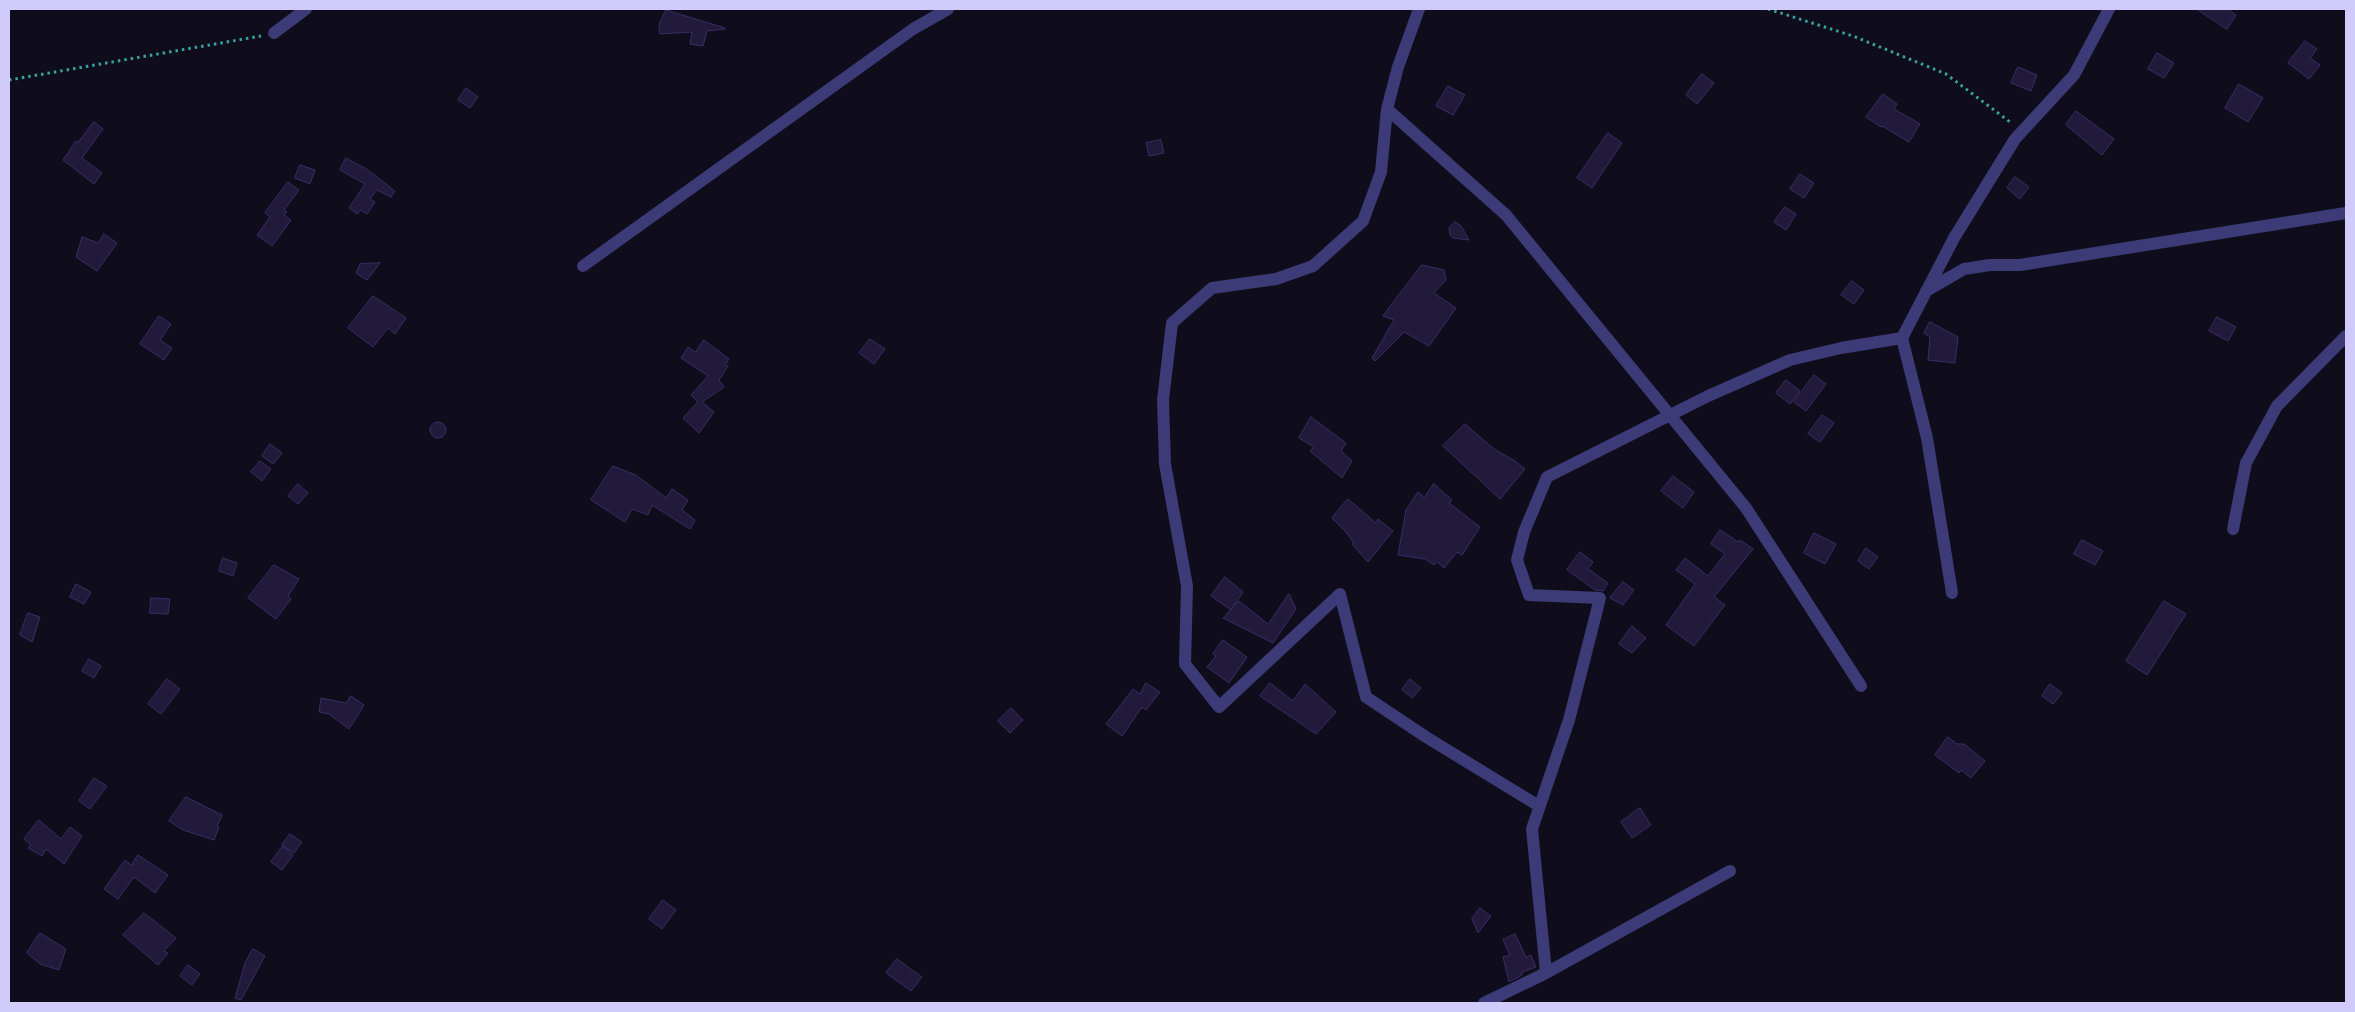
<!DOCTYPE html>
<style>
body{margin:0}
#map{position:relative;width:2355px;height:1012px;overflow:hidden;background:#0f0d1b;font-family:Signika,sans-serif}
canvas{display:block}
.frame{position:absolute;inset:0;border:10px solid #d1cbfb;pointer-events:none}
</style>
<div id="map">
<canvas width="2355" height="1012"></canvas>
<div class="frame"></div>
</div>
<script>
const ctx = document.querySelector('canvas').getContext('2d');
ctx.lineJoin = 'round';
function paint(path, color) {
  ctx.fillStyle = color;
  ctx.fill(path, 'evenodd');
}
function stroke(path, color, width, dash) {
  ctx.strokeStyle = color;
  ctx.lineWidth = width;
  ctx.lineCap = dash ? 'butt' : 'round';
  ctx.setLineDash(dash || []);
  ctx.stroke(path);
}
const building = new Path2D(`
 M2197,9H2227L2236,15L2227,29Z
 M666,10L725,28V29L707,31L703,46L690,44L692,32L660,34L659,25Z
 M2305,41L2317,49L2310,58L2320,65L2309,79L2288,63Z
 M2157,53L2174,63L2164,78L2148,69Z
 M2018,67L2037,75L2031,91L2011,83Z
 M1702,74L1714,83L1697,104L1686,95Z
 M2239,84L2263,98L2248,122L2225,108Z
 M1448,86L1465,95L1453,115L1436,106Z
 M466,88L478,97L470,108L458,100Z
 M1883,94L1897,104L1894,109L1920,124L1909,142L1882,126L1881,127L1866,117Z
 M2076,111L2114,139L2102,155L2066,125Z
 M94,122L103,129L82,158L102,173L94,184L63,160L76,141L78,142Z
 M1608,133L1622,143L1592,188L1577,178Z
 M1161,140L1164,153L1149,156L1146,143Z
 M346,158L368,170L395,191L391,197L377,190L370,199L375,202L367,214L361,210L357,214L349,208L365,184L340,170Z
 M300,165L315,170L310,184L295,178Z
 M1800,174L1814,183L1804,198L1790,189Z
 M2015,177L2029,187L2020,199L2007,188Z
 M288,182L299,190L284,210L287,212L284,215L291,220L272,246L257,235L270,217L265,213Z
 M1785,207L1796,214L1786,230L1774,222Z
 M1455,222L1461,226L1469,240L1453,238L1450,235L1449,228Z
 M104,234L117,243L97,271L76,257L82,237L98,243Z
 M380,263L367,280L356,273L360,264Z
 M1422,265L1444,270L1446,280L1434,293L1456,308L1429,346L1404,332L1375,361L1372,358L1394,320L1383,316Z
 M1852,281L1864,290L1854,304L1841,295Z
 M373,296L406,318L395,334L388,328L373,347L348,328Z
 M159,316L171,324L160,340L172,348L164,360L140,344Z
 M2217,317L2236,327L2228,341L2209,331Z
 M1930,322L1958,337L1955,363L1928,360L1930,337L1924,333Z
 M870,339L885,349L874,364L859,353Z
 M704,340L729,359L725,365L728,366L719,380L724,387L702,402L714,412L699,433L683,418L698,402L691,395L708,376L681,358L688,347L695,352Z
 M1814,375L1826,384L1806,411L1794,402Z
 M1786,380L1800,391L1790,404L1776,393Z
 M1822,415L1834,423L1820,442L1808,434Z
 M1311,417L1346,443L1341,451L1352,461L1342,478L1310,451L1314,447L1299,438Z
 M430 430a8 8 0 1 1 16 0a8 8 0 1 1-16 0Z
 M1465,424L1494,449L1515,461L1525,469L1500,499L1443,446Z
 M270,444L282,453L273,464L262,456Z
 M260,461L271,469L262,481L251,472Z
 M613,466L636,475L666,498L672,489L688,500L682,510L695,520L690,529L652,505L648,515L632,509L625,522L591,500Z
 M1673,476L1694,492L1683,508L1661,491Z
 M298,484L308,493L298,504L288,496Z
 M1434,484L1452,500L1449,503L1480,527L1462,555L1457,552L1444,568L1437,562L1434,565L1425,559L1398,555L1406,510L1418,492L1424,497Z
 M1348,499L1376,523L1378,519L1393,531L1368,562L1352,544L1354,543L1345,531L1332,518Z
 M1720,530L1738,542L1740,540L1753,549L1714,597L1725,605L1694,646L1666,625L1695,584L1676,570L1685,558L1708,576L1725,554L1711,544Z
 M1814,533L1836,544L1825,564L1804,553Z
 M2082,540L2103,551L2095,565L2074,554Z
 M1866,548L1878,557L1869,569L1858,561Z
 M1580,552L1593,562L1588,569L1608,583L1603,591L1595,590L1567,570Z
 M223,558L237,563L233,576L219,571Z
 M274,565L299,579L288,596L291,599L276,619L248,598Z
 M1225,577L1243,592L1231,610L1211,596Z
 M1623,582L1634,590L1623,605L1610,598Z
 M76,584L91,592L84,604L70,597Z
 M1289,594L1296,609L1273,643L1223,618L1239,601L1268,624Z
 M151,598L170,599L168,614L150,613Z
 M2164,601L2186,614L2147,675L2126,661Z
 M28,613L40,617L32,642L20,635Z
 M1632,626L1646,638L1632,653L1619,644Z
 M1223,640L1247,657L1229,683L1207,667L1216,656L1213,654Z
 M89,659L101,666L94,678L82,671Z
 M167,679L180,689L161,714L148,704Z
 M1410,679L1421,688L1412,698L1402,690Z
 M1146,683L1160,692L1146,710L1142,707L1122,736L1106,724L1133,689L1140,694Z
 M1270,683L1293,701L1305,684L1336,712L1316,734L1260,696Z
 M2050,684L2062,693L2053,704L2042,696Z
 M351,696L364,705L349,729L329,714L319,712L321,698L346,703Z
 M1011,708L1023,720L1010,733L998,721Z
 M1948,737L1957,744H1964L1985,761L1971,778L1961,770L1959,773L1935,755Z
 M94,778L107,786L90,809L79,801Z
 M186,797L222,815L217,827H219L214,840L183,830L169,821Z
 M1640,808L1651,825L1632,838L1621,822Z
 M39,820L61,839L70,827L82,836L64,864L46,849L42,856L28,848L31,845L24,839Z
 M290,834L302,842L294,853L282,845Z
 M283,846L293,855L282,870L271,862Z
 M138,855L168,875L155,893L134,877L118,899L104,889L125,860L131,865Z
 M663,900L676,910L662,929L649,919Z
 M1480,908L1491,916L1478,933L1472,919Z
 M144,913L176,938L164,951L168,953L158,965L123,935Z
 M40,933L66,949L59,970L40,964L27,953Z
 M1515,934L1526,957L1531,955L1536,967L1522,972V975L1509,982L1503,957L1510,955L1503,940Z
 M253,949L265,956L241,1000L235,998L245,963Z
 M897,959L922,977L911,991L886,973Z
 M188,965L200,974L192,985L180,976Z`);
paint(building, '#211a3b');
stroke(building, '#392e65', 1);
stroke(new Path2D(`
 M1768,9L1853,36L1946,74L2010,122
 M9,80L261,36`), '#36a49e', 3, [2.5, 4]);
stroke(new Path2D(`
 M1419,9L1398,67L1387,109L1381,172L1363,221L1313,266L1276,279L1212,288L1172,323L1163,400L1165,464L1187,586L1185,664L1219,707L1340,594L1366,697L1426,737L1539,806
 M274,33L306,9
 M1387,109L1506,215L1746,508L1861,686
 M583,266L913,29L948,9
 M1926,291L1964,269L1990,265H2020L2346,213
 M2233,529L2246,463L2277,406L2346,336
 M1952,593L1927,438L1902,338L1954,238L2015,139L2074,75L2109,9
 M1730,871L1546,973L1532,829L1569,720L1600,598L1529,595L1517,560L1524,532L1547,477L1708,396L1790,360L1841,348L1902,338
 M1484,1003L1546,973`), '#3d3b77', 12);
</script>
